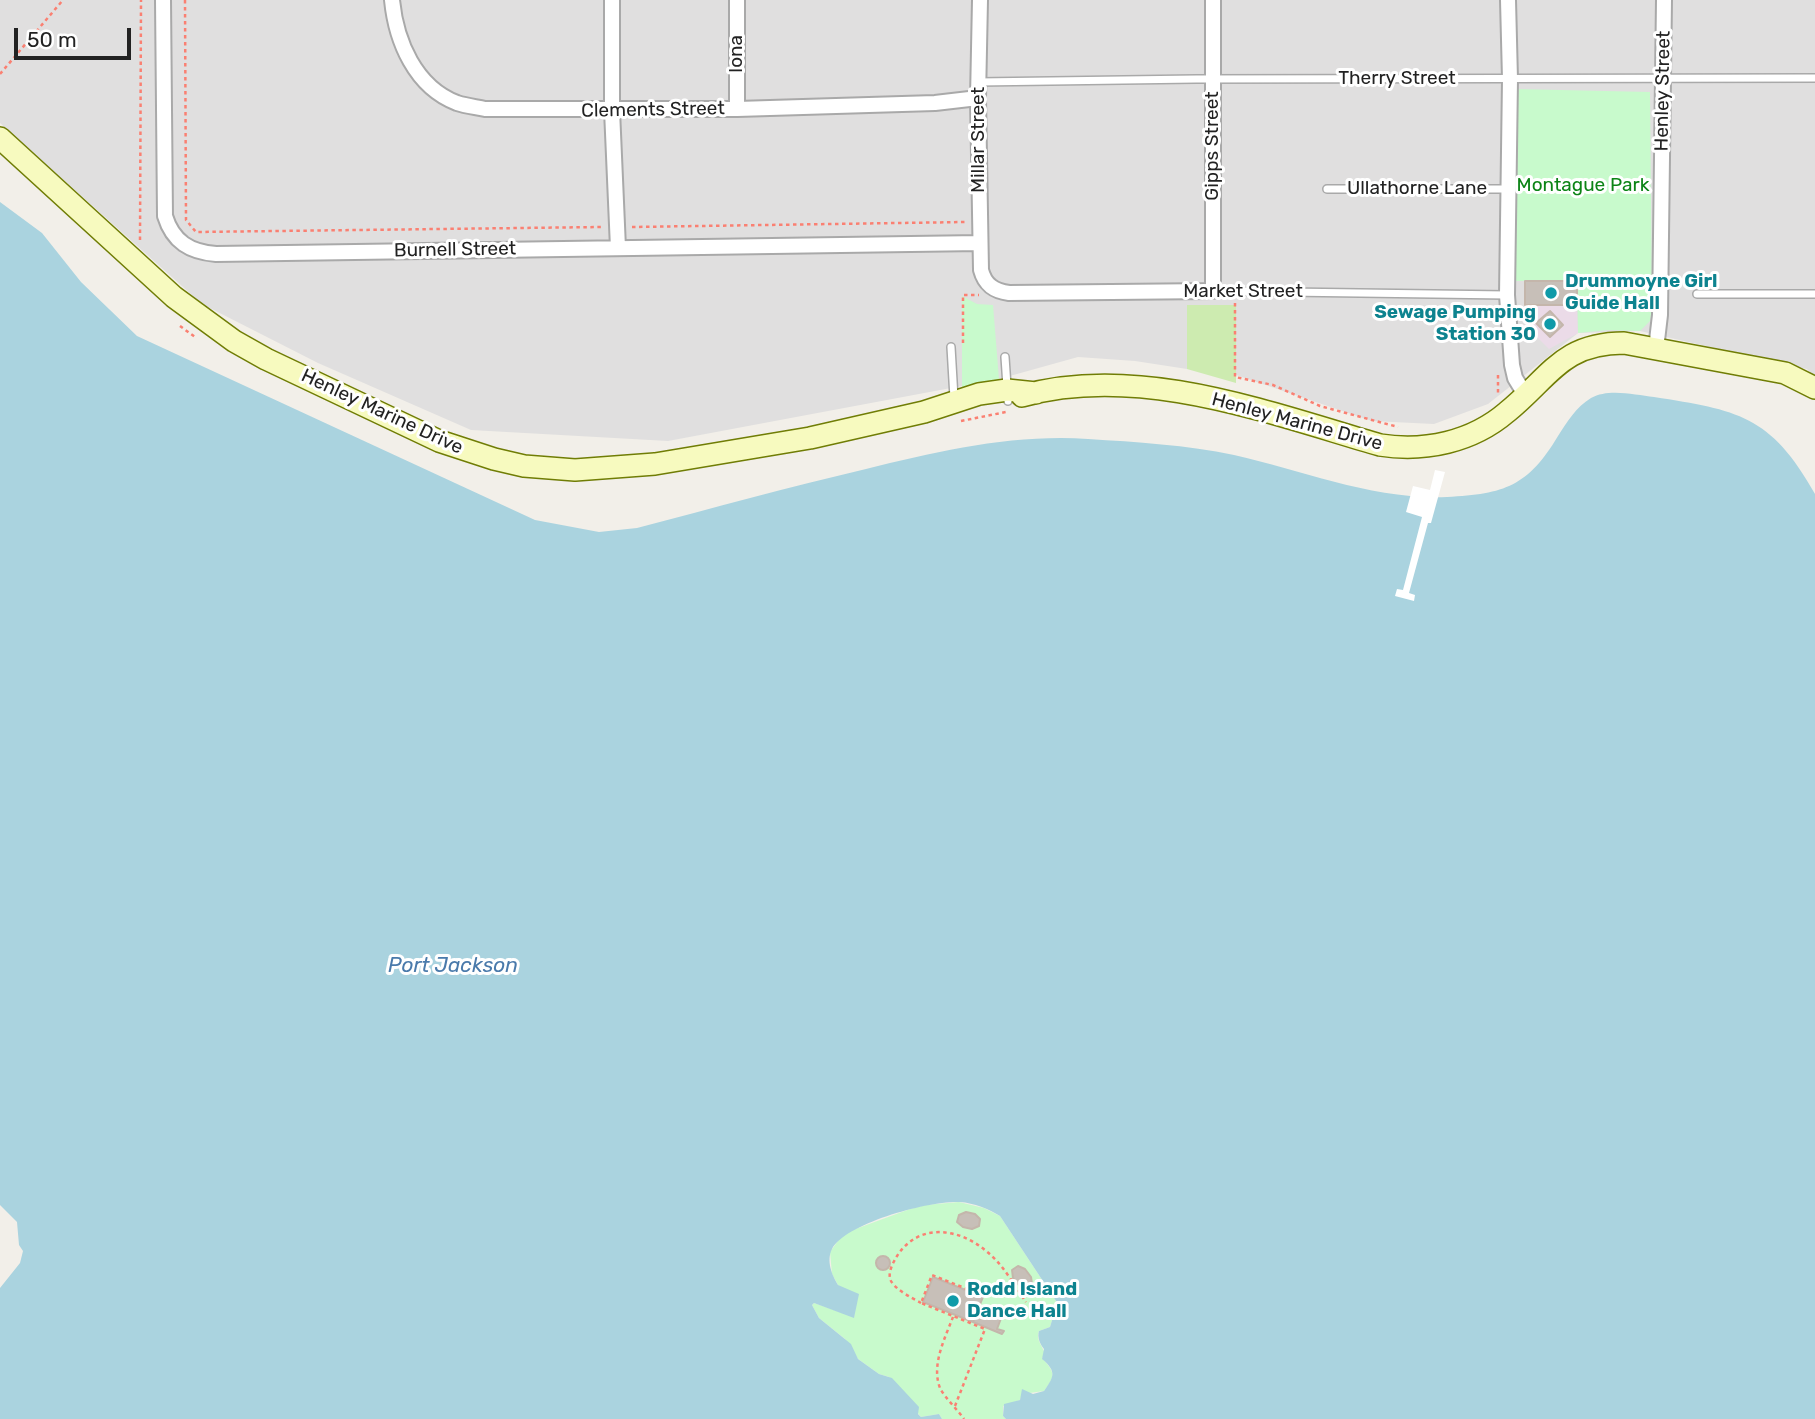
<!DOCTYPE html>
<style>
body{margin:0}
#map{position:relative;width:1815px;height:1419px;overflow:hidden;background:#f2efe9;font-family:Rubik,sans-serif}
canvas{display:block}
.scale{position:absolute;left:14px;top:28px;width:117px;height:32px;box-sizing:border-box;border:4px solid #222;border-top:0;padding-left:9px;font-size:21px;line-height:24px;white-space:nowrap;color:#222;-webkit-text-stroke:5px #fff;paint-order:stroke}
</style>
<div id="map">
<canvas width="1815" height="1419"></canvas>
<div class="scale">50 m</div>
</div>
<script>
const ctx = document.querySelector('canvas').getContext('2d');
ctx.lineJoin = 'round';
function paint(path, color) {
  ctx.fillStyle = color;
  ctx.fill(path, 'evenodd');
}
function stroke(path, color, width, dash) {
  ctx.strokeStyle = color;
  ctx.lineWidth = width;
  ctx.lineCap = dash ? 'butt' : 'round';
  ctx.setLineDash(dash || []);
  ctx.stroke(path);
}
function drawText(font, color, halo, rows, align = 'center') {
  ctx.font = font + ' Rubik,sans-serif';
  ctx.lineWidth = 6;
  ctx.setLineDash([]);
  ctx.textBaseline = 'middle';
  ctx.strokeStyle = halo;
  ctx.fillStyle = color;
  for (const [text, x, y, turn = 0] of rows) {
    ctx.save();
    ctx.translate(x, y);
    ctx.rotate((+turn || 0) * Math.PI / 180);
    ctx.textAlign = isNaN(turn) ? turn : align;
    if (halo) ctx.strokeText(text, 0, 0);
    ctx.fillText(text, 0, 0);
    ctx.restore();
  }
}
paint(new Path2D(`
 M0,0H1815V378L1807,369L1640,331L1578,333L1488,404L1434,424L1372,421L1236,375V305H1187V369L1135,361L1078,357L999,379L668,441L471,430L318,363L202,304L0,123Z`), '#e0dfdf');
paint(new Path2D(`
 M1525,305H1577L1578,333L1549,349L1530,330L1526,320Z`), '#ebdbe8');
paint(new Path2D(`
 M1187,305H1236V383L1187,369Z`), '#cdebb0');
paint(new Path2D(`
 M1515,89L1650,92L1652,307L1650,321L1640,331L1609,330L1578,333L1577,281H1516Z
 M962,296L977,304L993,305L999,379L973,391L962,393Z
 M959,1202L984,1208L1000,1216L1062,1310L1053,1317L1050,1327L1039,1331C1035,1340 1044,1347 1045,1355L1042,1358C1055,1372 1056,1376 1044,1391L1022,1394L1020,1400L1003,1406V1416L1006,1419H942L939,1414L921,1417L889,1377L879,1374L858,1359L845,1339L819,1318L812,1305L814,1303L854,1317L856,1300L838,1285L832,1274L830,1252L840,1238L850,1231L910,1209L925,1205Z`), '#c8facc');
paint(new Path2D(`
 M0,202L42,233L81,282L137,336L535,520L599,532L637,528C713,508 789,487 866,469C939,451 1013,434 1088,439C1136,442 1187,445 1234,455C1305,471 1373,500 1447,497C1505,494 1528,486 1558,436C1567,422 1576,407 1591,398C1609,388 1635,395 1654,397C1737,410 1771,415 1815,494V1419H1006L1003,1416L1004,1404L1020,1400L1022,1389L1033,1394L1044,1391C1053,1378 1058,1372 1042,1359L1044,1349C1040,1344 1037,1337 1039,1331L1050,1327L1053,1317L1062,1310L1000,1216C989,1209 974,1203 960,1202C931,1200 845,1223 832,1249C826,1261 832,1275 838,1285L859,1294L854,1318L814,1303L812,1305L819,1318L851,1344L858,1359L879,1374L892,1378L919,1407L918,1414L921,1417L939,1414L942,1419H0V1288L20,1263L23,1251L19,1245L17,1222L0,1205Z`), '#aad3df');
paint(new Path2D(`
 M1435,470L1445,472L1431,523H1428L1409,593L1415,595L1414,601L1395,596L1397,589L1403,590L1422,517L1406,512L1413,486L1430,490Z`), '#fff');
const building = new Path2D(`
 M1525,281H1577V305H1525Z
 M1550,311L1563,325L1550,337L1536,323Z
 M966,1212L975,1214L980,1219L979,1226L972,1229L963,1227L957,1222L959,1215Z
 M876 1263a7 7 0 1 1 14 0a7 7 0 1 1-14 0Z
 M1018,1266L1025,1269L1031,1277L1032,1284L1026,1288L1019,1285L1013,1278L1012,1270Z
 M933,1277L983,1297L973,1322L923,1302Z
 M979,1307L996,1314L997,1311L1003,1313L997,1329L1004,1331L1002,1334L973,1322Z`);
paint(building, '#c7bfb8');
stroke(building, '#c4b6ab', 2);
const service = new Path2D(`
 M978,82L1196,79L1815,78
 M1327,189H1507
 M1213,291L1507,295
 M1697,294H1815
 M951,347L954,398
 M1005,357L1008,401`);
const minor = new Path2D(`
 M163,0L165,216C173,242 190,252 216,254L980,243
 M392,0C396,41 415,87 457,103C466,106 476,107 485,109H737L935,103L978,98
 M612,0V110L618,248
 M980,0L978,98L981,270C985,285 994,291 1009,293L1213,291V0
 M1508,0L1510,79L1507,295L1512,365L1515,378L1526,396
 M737,109V0
 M1656,349L1660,315L1664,0`);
const secondary = new Path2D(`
 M0,138L174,297L234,341L266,359L439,441L494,459L524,466L575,470L655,464L810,438L924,412L979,394L1007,390L1036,393
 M1022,396C1138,363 1269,413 1380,445C1425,452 1472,442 1507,412C1550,377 1562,343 1624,343L1785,373L1815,388`);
stroke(service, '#a9a9a9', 10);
stroke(minor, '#a9a9a9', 18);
stroke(secondary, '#707d05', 24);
stroke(new Path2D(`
 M185,0L186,220L196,232L601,227
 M0,74L63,0
 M632,227L965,222
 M140,240L141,0
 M1235,303V377L1273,385L1320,406L1398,427
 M180,326L195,337
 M963,343V295H979
 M1498,375V393
 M961,421L1006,412
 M921,1303C912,1298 896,1290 891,1281C887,1273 893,1263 897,1256C919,1222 959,1228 986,1251C1003,1264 1014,1285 1026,1302
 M953,1317C945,1338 931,1365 940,1388C945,1398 957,1409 964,1419
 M955,1406L985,1329L921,1303L932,1275L982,1295`), '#fa8072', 2.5, [3.5, 3.5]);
stroke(service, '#fff', 7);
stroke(minor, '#fff', 14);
stroke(secondary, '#f7fabf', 21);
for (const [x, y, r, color] of [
 [1551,293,7,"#0f9aa8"],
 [1550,324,7,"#0f9aa8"],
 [953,1301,7,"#0f9aa8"]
]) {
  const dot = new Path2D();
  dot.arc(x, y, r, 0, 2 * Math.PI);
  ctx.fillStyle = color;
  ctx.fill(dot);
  stroke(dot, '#fff', 2.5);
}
drawText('19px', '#222', '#fff', [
 ["Iona",737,54,-90],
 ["Therry Street",1397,79],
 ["Henley Street",1663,91,-89],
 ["Clements Street",653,110,-1],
 ["Millar Street",979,140,-90],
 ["Gipps Street",1213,146,-90],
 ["Ullathorne Lane",1417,189],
 ["Burnell Street",455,250,-1],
 ["Market Street",1243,292],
 ["Henley Marine Drive",382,412,25],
 ["Henley Marine Drive",1297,422,15]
]);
drawText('19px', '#0c8416', '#fff', [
 ["Montague Park",1583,186]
]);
drawText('bold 19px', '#0d838f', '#fff', [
 ["Drummoyne Girl",1565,282],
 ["Guide Hall",1565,304],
 ["Sewage Pumping",1536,313,"right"],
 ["Station 30",1536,335,"right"],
 ["Rodd Island",967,1290],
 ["Dance Hall",967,1312]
], 'left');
drawText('italic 21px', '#4a7aab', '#fff', [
 ["Port Jackson",453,966]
]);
</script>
